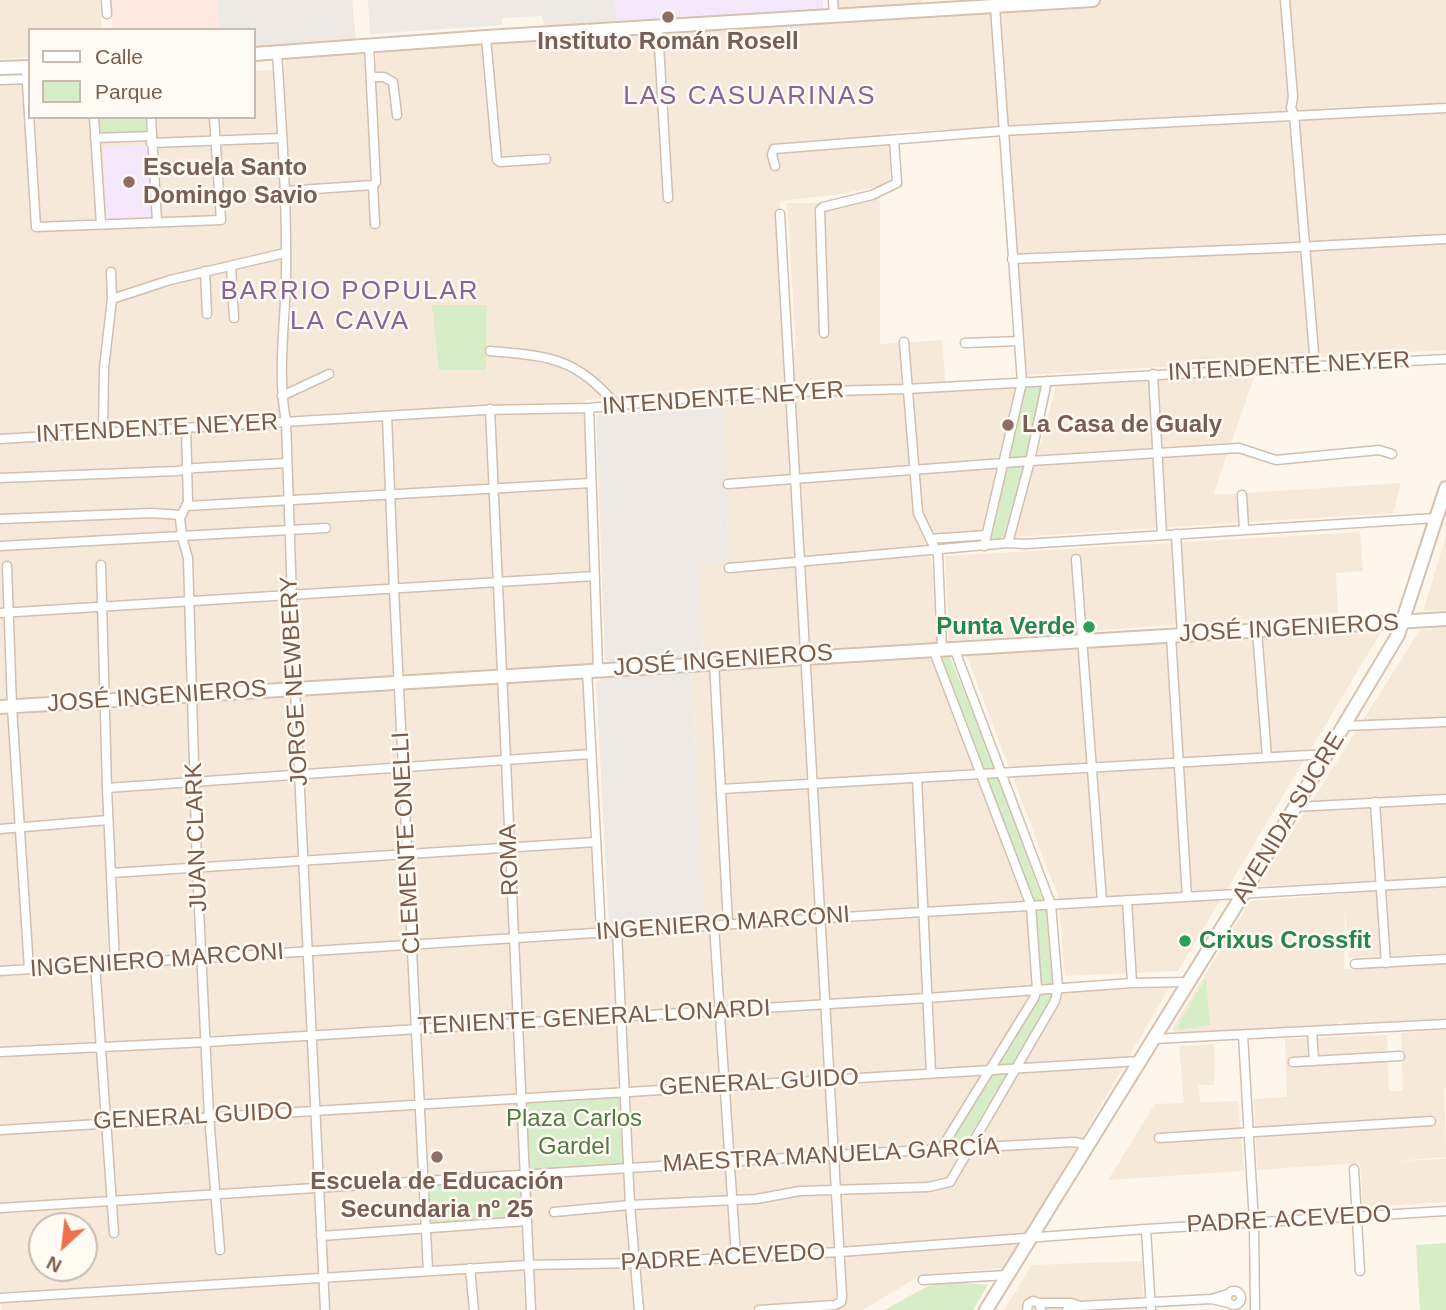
<!DOCTYPE html>
<meta charset="utf-8">
<style>
body{margin:0}
#map{position:relative;width:1446px;height:1310px;overflow:hidden;background:#fef6eb;font-family:Arial,sans-serif}
canvas{display:block}
.legend{position:absolute;left:28px;top:28px;width:228px;height:91px;box-sizing:border-box;background:#fffaf3;border:2px solid #cabbb0;margin:0;padding:9px 12px;list-style:none;font-size:21px;color:#7b5d4b}
.legend li{display:flex;align-items:center;gap:14px;height:35px}
.legend b{width:35px;border:2px solid #cabbb0}
.north{position:absolute;left:28px;top:1212px;width:70px;height:70px;box-sizing:border-box;background:#fffaf3;border:2px solid #cabbb0;border-radius:50%;rotate:207deg;font-size:19px;font-weight:700;line-height:28px;text-align:center;color:#7b5d4b}
.north::after{content:'';display:block;margin:auto;width:24px;height:32px;background:#ec714c;clip-path:polygon(50% 0,100% 100%,50% 72%,0 100%)}
</style>
<div id="map">
<canvas width="1446" height="1310"></canvas>
<ul class="legend">
<li><b style="height:9px;background:#fff"></b>Calle</li>
<li><b style="height:19px;background:#d7edc8"></b>Parque</li>
</ul>
<div class="north">N</div>
</div>
<script>
const ctx = document.querySelector('canvas').getContext('2d');
ctx.lineJoin = 'round';
function paint(path, color) {
  ctx.fillStyle = color;
  ctx.fill(path, 'evenodd');
}
function stroke(path, color, width, dash) {
  ctx.strokeStyle = color;
  ctx.lineWidth = width;
  ctx.lineCap = dash ? 'butt' : 'round';
  ctx.setLineDash(dash || []);
  ctx.stroke(path);
}
function drawText(font, color, halo, rows, align = 'center') {
  ctx.font = font + ' Arial,sans-serif';
  ctx.lineWidth = 5;
  ctx.setLineDash([]);
  ctx.textBaseline = 'middle';
  ctx.strokeStyle = halo;
  ctx.fillStyle = color;
  for (const [text, x, y, turn = 0] of rows) {
    ctx.save();
    ctx.translate(x, y);
    ctx.rotate((+turn || 0) * Math.PI / 180);
    ctx.textAlign = isNaN(turn) ? turn : align;
    if (halo) ctx.strokeText(text, 0, 0);
    ctx.fillText(text, 0, 0);
    ctx.restore();
  }
}
paint(new Path2D(`
 M0,0H100L102,30H30V57L0,59Z
 M837,0H922V5L838,10Z
 M1095,0H1446V350L1027,375L1007,127L890,132V180L880,186L841,194L780,201L784,351L796,350L787,203H839L880,193V344L942,340L946,391L1017,386L983,531L923,538L932,564L937,642L703,656L698,564L729,562L722,392L585,400L593,662L591,665L0,701V78H30V117H254V71L284,69L285,58L288,56L364,51L377,206L376,50L1095,8Z
 M1255,375L1213,495L1401,483L1393,513L1015,537L1056,386Z
 M1360,532L1363,571L1336,573L1338,613L949,641L945,556Z
 M1446,536V610L1423,611Z
 M1446,627V953L1349,958L1345,908L1344,969L1446,964V1018L1343,1025L1342,1021L1337,1024L1175,1035L1172,1029L1250,901L1345,894L1346,883L1258,886L1420,630Z
 M1381,632L1178,971L1065,976L1058,896L966,654Z
 M924,655L932,661L1027,911L1033,984L1031,992L1169,988L1019,1246L1002,1268L921,1275L863,1310H2L0,1289V715L582,676L596,937L704,931L691,672ZM42,1226H84V1268H42Z
 M1446,1030V1088L1444,1089L1446,1157L1396,1161L1446,1159V1202L1363,1207L1360,1163L1257,1170L1254,1099L1287,1097L1285,1039L1387,1035L1389,1091H1403L1401,1033Z
 M1214,1044V1085H1199L1200,1102L1238,1101L1244,1171L1108,1180L1155,1104L1184,1103L1179,1046Z
 M1142,1261L1144,1310H1004L1032,1265Z`), '#f6e9d9');
paint(new Path2D(`
 M111,0H217L219,30H112Z`), '#fee8df');
paint(new Path2D(`
 M217,0H352L356,40L254,47V30H219Z
 M368,0H615L617,24L545,26L542,16L502,18V25L370,34Z
 M723,407L729,562L699,564L703,656L610,663L605,659L596,415Z
 M691,672L704,920L609,926L596,683L602,677Z`), '#efe9e3');
paint(new Path2D(`
 M615,0H823V11L617,24Z
 M151,145L155,217L107,220L103,147Z`), '#f4e7fb');
paint(new Path2D(`
 M98,117H150L151,138L99,141Z
 M432,305H487L486,370H439Z
 M1047,381L1008,543L936,551L930,540L986,535L1022,382Z
 M937,652H948L998,775L1046,910L1054,992L1014,1065L964,1144L947,1146L1042,990L1034,910Z
 M1206,978L1210,1025L1179,1030L1177,1026Z
 M624,1091L628,1168L524,1175L526,1221L426,1228L423,1181L524,1175L521,1098Z
 M1446,1243V1310H1420L1416,1245Z
 M953,1282L988,1285L973,1310H884L928,1286Z`), '#d7edc8');
const street = new Path2D(`
 M106,0L107,14
 M833,0L834,16
 M1285,0L1293,97L1291,108L1294,114L1315,365
 M658,28L668,198
 M486,37L497,160L500,162L546,159
 M277,53C282,128 287,203 286,277C285,325 277,375 286,421L295,688L325,1310
 M26,67L36,227L221,220L214,117
 M371,77H384L393,82L397,115
 M0,80L30,79
 M94,117L101,224
 M151,117L157,222
 M95,138L151,136
 M151,143L282,138
 M775,166L772,155L774,149L1002,131L1446,108
 M373,185L375,224
 M285,191L373,185L376,182L369,45
 M1012,259L1278,248L1446,239
 M231,267L234,318
 M205,271L207,314
 M111,272L112,299
 M824,333L820,210L823,207L872,195L897,183L894,140
 M904,342L918,513L938,555L942,649
 M965,343L1019,341
 M490,351C548,356 576,357 616,405
 M1153,374L1162,535
 M282,396L329,374
 M589,408L598,669
 M490,409L531,1310
 M387,416L394,589L428,1271
 M186,427L188,502L180,518L182,537L188,558L197,867L209,1116L220,1250
 M103,432L104,368L112,299L170,280L285,253
 M0,439L484,410L589,408L695,398L791,392L907,389L1446,359
 M0,478L177,471L195,468L287,463
 M728,484L1030,461L1239,448L1276,460L1379,450L1392,454
 M1242,495L1244,529
 M187,506L591,483
 M0,519L152,513L181,515
 M1176,534L1182,635
 M930,539L986,535
 M1008,543L1030,461L1047,381
 M0,546L326,528
 M984,546L1022,382L995,7
 M1076,559L1102,901
 M101,565L107,788L115,963
 M7,566L12,707L29,969
 M729,568L1008,543L1025,544L1436,518
 M0,613L595,576
 M1257,631L1267,757
 M1171,636L1187,897
 M933,649L1031,906L1037,989L1034,998L941,1149
 M714,662L728,924
 M587,670L601,932
 M1344,726L1446,722
 M917,778L931,1073
 M107,788L591,754
 M721,789L1327,754
 M1375,802L1386,963
 M1295,807L1446,799
 M0,829L108,820
 M111,873L596,842
 M1127,900L1132,983
 M714,925L736,1257
 M617,931L630,1205L639,1310
 M95,964L114,1233
 M1355,964L1446,959
 M0,971L923,912L1446,882
 M1312,1031L1314,1061
 M1243,1035L1254,1223L1255,1310
 M1153,1039L1446,1024
 M0,1052L206,1042L927,998L1132,983L1188,982
 M1293,1062L1400,1056
 M0,1130L1140,1061
 M1159,1138L1431,1121
 M1354,1169L1360,1271
 M0,1208L834,1155L1074,1142L1088,1145
 M554,1212L630,1205L756,1199L800,1191L928,1187L950,1182L1055,1001L1058,988L1051,905L954,648
 M1146,1229L1151,1310
 M321,1236L526,1221
 M470,1268L474,1310
 M923,1280L1007,1275
 M1227 1298a7 7 0 1 1 14 0a7 7 0 1 1-14 0Z
 M1228,1294L1211,1299L1229,1303
 M0,1298L528,1265L636,1263L840,1252L1146,1229L1446,1211
 M1039,1303H1071L1080,1306L1067,1310
 M1080,1306L1211,1299
 M759,1310L835,1305L841,1302L842,1296L780,214
 M1027,1310L1028,1304L1033,1301L1039,1303L1041,1310`);
const secondary = new Path2D(`
 M254,54L486,37L1093,0
 M0,68L30,67
 M0,707L1446,619
 M986,1310L1243,894L1398,635L1446,488`);
stroke(street, '#d2bfaf', 11);
stroke(secondary, '#d7c1af', 16);
stroke(street, '#fff', 8);
stroke(secondary, '#fff', 12);
for (const [x, y, r, color] of [
 [668,17,7,"#8d6e63"],
 [129,182,7,"#8d6e63"],
 [1008,425,7,"#8d6e63"],
 [1089,627,7,"#2e9e5b"],
 [1185,941,7,"#2e9e5b"],
 [437,1157,7,"#8d6e63"]
]) {
  const dot = new Path2D();
  dot.arc(x, y, r, 0, 2 * Math.PI);
  ctx.fillStyle = color;
  ctx.fill(dot);
  stroke(dot, '#fffaf3', 2.5);
}
drawText('bold 24px', '#785e54', '#fffaf3', [
 ["Instituto Román Rosell",668,42],
 ["Escuela Santo",143,168,"left"],
 ["Domingo Savio",143,196,"left"],
 ["La Casa de Gualy",1022,425,"left"],
 ["Escuela de Educación",437,1182],
 ["Secundaria nº 25",437,1210]
]);
drawText('24px', '#7b5d4b', '#fffaf3', [
 ["INTENDENTE NEYER",1289,367,-3],
 ["INTENDENTE NEYER",723,399,-4],
 ["INTENDENTE NEYER",157,429,-3],
 ["JOSÉ INGENIEROS",1289,629,-3],
 ["JOSÉ INGENIEROS",723,661,-4],
 ["JORGE NEWBERY",295,681,-93],
 ["JOSÉ INGENIEROS",157,697,-4],
 ["AVENIDA SUCRE",1289,818,-59],
 ["JUAN CLARK",197,837,-92],
 ["CLEMENTE ONELLI",407,843,-93],
 ["ROMA",510,860,-92],
 ["INGENIERO MARCONI",723,924,-4],
 ["INGENIERO MARCONI",157,961,-4],
 ["TENIENTE GENERAL LONARDI",594,1018,-3],
 ["GENERAL GUIDO",759,1083,-3],
 ["GENERAL GUIDO",193,1117,-3],
 ["MAESTRA MANUELA GARCÍA",831,1156,-3],
 ["PADRE ACEVEDO",1289,1220,-3],
 ["PADRE ACEVEDO",723,1258,-3]
]);
drawText('bold 24px', '#27864d', '#fffaf3', [
 ["Punta Verde",1075,627],
 ["Crixus Crossfit",1199,941,"left"]
], 'right');
drawText('24px', '#517b40', '#fffaf3', [
 ["Plaza Carlos",574,1119],
 ["Gardel",574,1147]
]);
ctx.letterSpacing = '2px';
drawText('26px', '#866496', '#fffaf3', [
 ["LAS CASUARINAS",750,97],
 ["BARRIO POPULAR",350,292],
 ["LA CAVA",350,322]
]);
ctx.letterSpacing = '0px';
</script>
